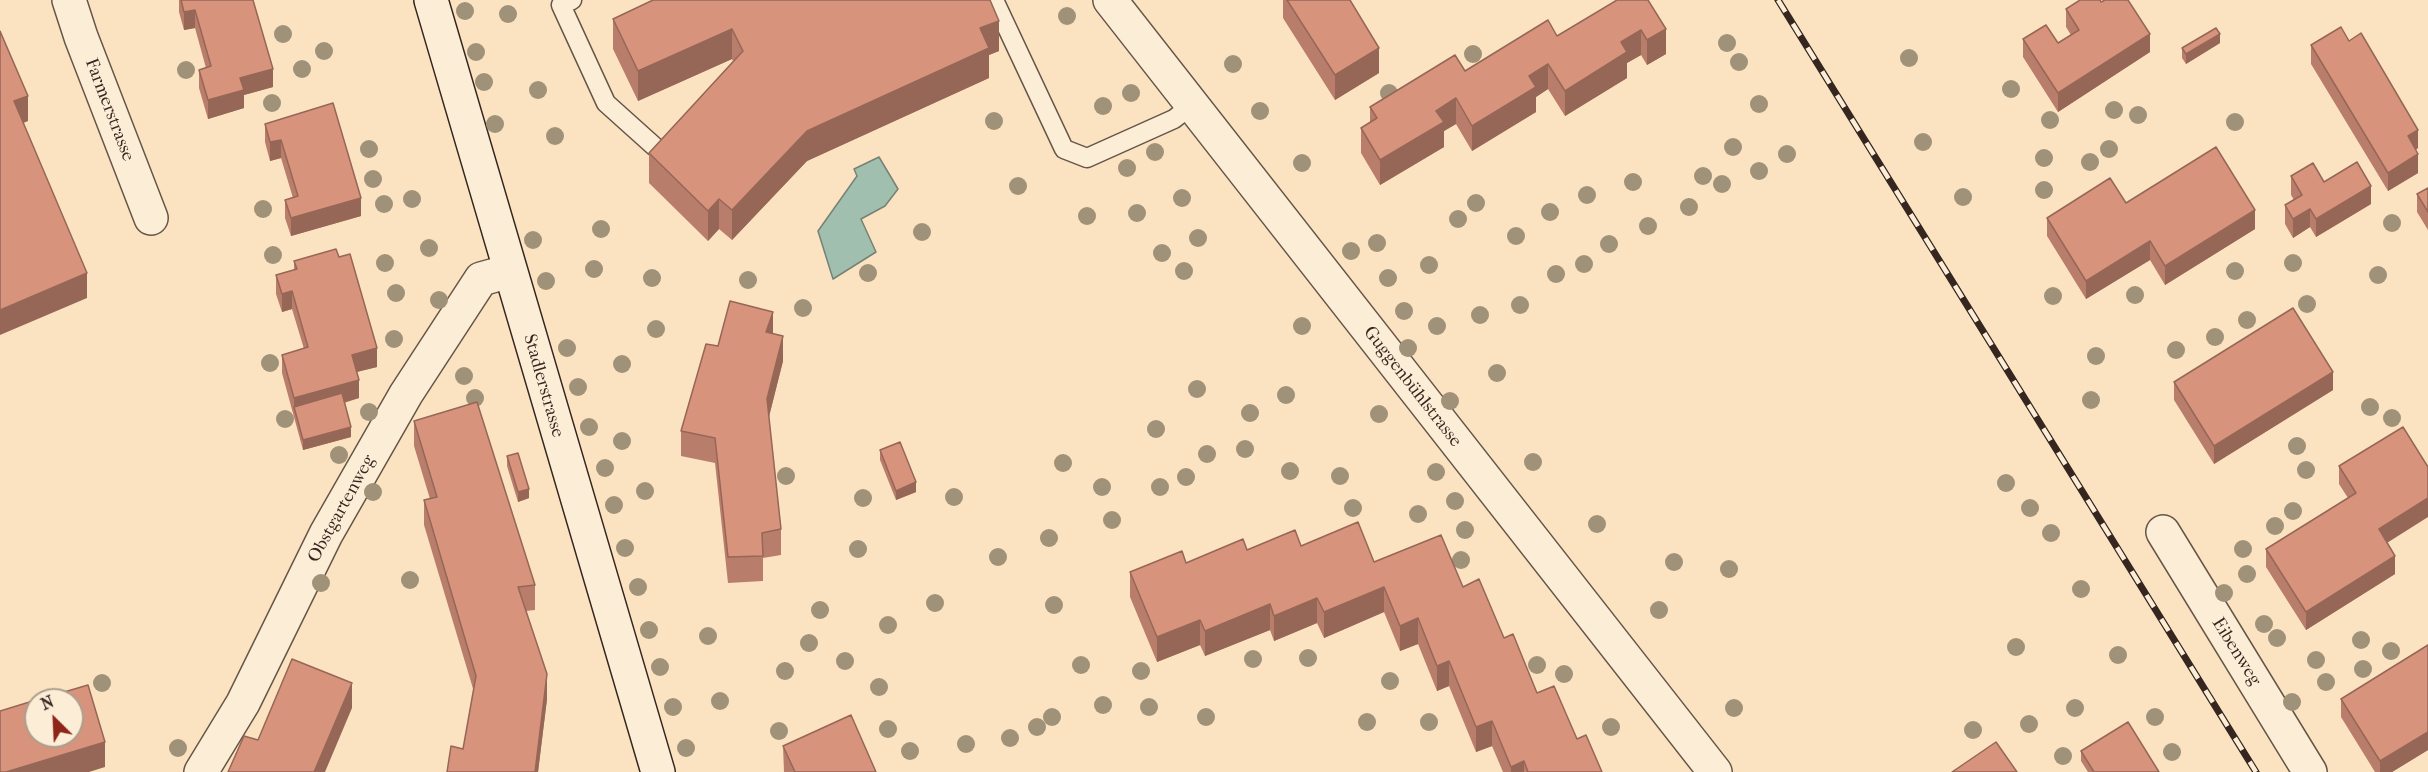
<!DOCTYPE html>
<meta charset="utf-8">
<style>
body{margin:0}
#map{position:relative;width:2428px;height:772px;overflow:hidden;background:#fbe3c2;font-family:"IM FELL French Canon",serif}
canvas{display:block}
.north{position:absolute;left:24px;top:688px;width:60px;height:60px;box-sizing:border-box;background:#fcedd7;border:2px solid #ac9e8e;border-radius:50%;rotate:336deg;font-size:16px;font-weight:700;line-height:24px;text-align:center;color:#352720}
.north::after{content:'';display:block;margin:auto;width:21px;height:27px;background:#8f2418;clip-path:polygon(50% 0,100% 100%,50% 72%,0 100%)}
</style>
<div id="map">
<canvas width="2428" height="772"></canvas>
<div class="north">N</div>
</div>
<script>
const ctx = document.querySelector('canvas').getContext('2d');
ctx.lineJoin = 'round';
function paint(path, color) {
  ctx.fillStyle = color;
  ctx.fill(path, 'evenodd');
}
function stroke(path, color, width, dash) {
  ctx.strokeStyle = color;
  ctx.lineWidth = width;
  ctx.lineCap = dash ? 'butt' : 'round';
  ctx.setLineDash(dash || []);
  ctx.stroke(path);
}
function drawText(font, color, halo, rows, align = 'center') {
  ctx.font = font + ' "IM FELL French Canon",serif';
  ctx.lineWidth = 6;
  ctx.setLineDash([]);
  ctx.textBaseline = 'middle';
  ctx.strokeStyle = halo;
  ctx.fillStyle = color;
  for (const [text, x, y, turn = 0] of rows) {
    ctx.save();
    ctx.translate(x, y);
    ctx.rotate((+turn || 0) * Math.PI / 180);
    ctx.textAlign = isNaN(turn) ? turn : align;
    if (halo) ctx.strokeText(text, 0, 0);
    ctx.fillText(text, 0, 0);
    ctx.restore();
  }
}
const water = new Path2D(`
 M879,157L898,189L885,206L861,219L876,252L833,279L818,231L857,176L854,169Z`);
paint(water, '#a0bfae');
stroke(water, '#758275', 1.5);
const lane = new Path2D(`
 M572,0L561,5L606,103L655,147
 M994,0L1064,149L1087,158L1174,119L1192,105`);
const street = new Path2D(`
 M69,0L81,37L151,218
 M1110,0L1715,772
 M2163,532L2310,772
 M201,772L243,703L326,534L406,394L481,279L510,271`);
const secondary = new Path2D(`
 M431,0L658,772`);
stroke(lane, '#665648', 21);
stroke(street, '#665648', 36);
stroke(secondary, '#352720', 36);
stroke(lane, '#fcedd7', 18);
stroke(street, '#fcedd7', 33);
stroke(secondary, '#fcedd7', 33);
const rail = new Path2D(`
 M1778,0L2256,772`);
stroke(rail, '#352720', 7);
stroke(rail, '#fcedd7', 4.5, [14]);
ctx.fillStyle = '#a09179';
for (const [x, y] of [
 [465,11],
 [508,14],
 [1067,16],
 [283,34],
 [1727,43],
 [324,51],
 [476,52],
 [1473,54],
 [1909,58],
 [1739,62],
 [1233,64],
 [302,69],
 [186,70],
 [484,82],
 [2011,89],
 [538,90],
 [1131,93],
 [1389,93],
 [272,103],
 [1759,104],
 [1103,106],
 [2114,110],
 [1260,111],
 [2138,115],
 [2050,120],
 [994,121],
 [2235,122],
 [495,124],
 [555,136],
 [1923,142],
 [1733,147],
 [369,149],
 [2109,149],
 [1155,152],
 [1787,154],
 [2044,158],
 [2090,162],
 [1302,163],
 [1127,168],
 [1759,171],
 [1703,176],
 [373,179],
 [1633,182],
 [1722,184],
 [1018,186],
 [2044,190],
 [1587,195],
 [1963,197],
 [1182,198],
 [412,199],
 [1476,203],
 [384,204],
 [1689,207],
 [263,209],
 [1550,212],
 [1137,213],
 [1087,216],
 [1458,219],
 [2392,223],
 [1648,226],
 [601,229],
 [922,232],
 [1516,236],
 [1198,238],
 [533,240],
 [1377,243],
 [1609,244],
 [429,248],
 [1351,251],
 [1162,253],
 [273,255],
 [385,263],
 [2293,263],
 [1584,264],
 [1429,265],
 [594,269],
 [1184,271],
 [2235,271],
 [868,273],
 [1556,274],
 [2378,275],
 [652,278],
 [1388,278],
 [748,280],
 [546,281],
 [396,293],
 [2135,295],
 [2053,296],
 [439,300],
 [2307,304],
 [1520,305],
 [803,308],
 [1404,311],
 [1480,315],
 [2247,320],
 [1302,326],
 [1437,326],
 [656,329],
 [2215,337],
 [394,339],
 [567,348],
 [1408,348],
 [2176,350],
 [2096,356],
 [270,363],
 [622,364],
 [1497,373],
 [464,376],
 [578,387],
 [1197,389],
 [1286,395],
 [475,398],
 [2091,400],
 [1450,401],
 [2370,407],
 [369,412],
 [1250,413],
 [1379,414],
 [2392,418],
 [285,419],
 [589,427],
 [1156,429],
 [622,441],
 [2297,446],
 [1245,449],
 [1207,454],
 [339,455],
 [1533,462],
 [1063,463],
 [605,468],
 [2306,470],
 [1290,471],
 [1436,472],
 [786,476],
 [1340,476],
 [1186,477],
 [2006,483],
 [1102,487],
 [1160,487],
 [645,491],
 [373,492],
 [954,497],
 [863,498],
 [1455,501],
 [614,505],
 [1353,508],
 [2030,508],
 [2293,511],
 [1418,514],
 [1112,520],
 [1597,524],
 [2275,526],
 [1465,530],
 [2051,533],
 [1049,538],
 [625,548],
 [858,549],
 [2243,549],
 [998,557],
 [1461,560],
 [1674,562],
 [1729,569],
 [2247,574],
 [410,580],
 [321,583],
 [638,587],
 [2081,589],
 [2224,593],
 [935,603],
 [1054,605],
 [820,610],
 [1659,610],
 [2264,624],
 [888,625],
 [649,630],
 [708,636],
 [2277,638],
 [2361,640],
 [809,643],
 [2016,647],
 [2391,651],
 [2118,655],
 [1308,658],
 [1253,659],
 [2316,660],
 [845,661],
 [1081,665],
 [1537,665],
 [660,667],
 [2363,669],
 [785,671],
 [1141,671],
 [1564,674],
 [1390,681],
 [2326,682],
 [102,683],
 [879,687],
 [720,701],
 [2292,702],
 [1103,705],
 [673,707],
 [1149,707],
 [1734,708],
 [2075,708],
 [1052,717],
 [1206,717],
 [2155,717],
 [1367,722],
 [1429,722],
 [2029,724],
 [1037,727],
 [1611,727],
 [888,729],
 [1973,730],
 [779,731],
 [1010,738],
 [966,744],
 [178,748],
 [686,748],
 [910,751],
 [2172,752],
 [2063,756]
]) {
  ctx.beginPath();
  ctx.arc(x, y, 9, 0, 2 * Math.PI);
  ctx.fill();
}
paint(new Path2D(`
 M179,0H253L273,87L244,95V108L208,119L199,88V70L206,68L195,28L184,30L179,12Z
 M1283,0H1350L1379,73L1335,100L1283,18Z
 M1617,0L1666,54L1647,65L1641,55L1627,63V78L1565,116L1548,89L1536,97V112L1472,151L1456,124L1444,131V147L1380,185L1361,153V128L1370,123V107L1557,36Z
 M2066,9L2150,52L2058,112L2023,57V39L2058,43L2071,35L2066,27Z
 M613,19L999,51L989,55V78L807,161L732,240L719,229L708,241L649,183V153L733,61L732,59L638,101L613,49Z
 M2349,41L2418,148L2416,150L2418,173L2388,191L2311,64V45Z
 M2220,43L2186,64L2182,58V48Z
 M265,124L361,216L291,236L285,218V200L293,198L281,158L270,161L265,142Z
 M2291,176L2324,182L2371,204L2316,237L2310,227L2293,238L2285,224V205L2294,200L2291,195Z
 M2428,188V230L2417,212V194Z
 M2126,203L2255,229L2165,285L2150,260L2086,299L2047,236V218Z
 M339,257L377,367L357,372L359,398L344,403L351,437L303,450L282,373V355L304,349L292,309L282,312L276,294V275L294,270V261Z
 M773,334L783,361L769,417L781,529V555L763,558V581L728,583L715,463L681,456V431L718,346Z
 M2174,382L2333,390L2214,464L2174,400Z
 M414,421L535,585V610L526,611L547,699L538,772H447L463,749L474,692L424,525V500L430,499L414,446Z
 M880,450L916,492L896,500L880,460Z
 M507,456L529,498L518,502L507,466Z
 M2339,466L2387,542L2395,574L2306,630L2266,567V549L2348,498L2339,484Z
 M1301,546L1374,562L1463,587L1504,638L1537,693L1577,739L1602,772H1503L1492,746L1476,752L1449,686L1437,691L1418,644L1400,651L1384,612L1324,638L1317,623L1274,641L1270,630L1205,656L1200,645L1157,662L1130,597V572L1186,563L1247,550Z
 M2428,645V750L2392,772H2375L2341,717V699Z
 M783,746L876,772H784Z
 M2081,751L2159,772H2088L2081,761Z`), '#b97e6b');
paint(new Path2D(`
 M195,10V28L184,30V12Z
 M999,21V51L989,55V78L807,161L732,240V210L807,131L980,28Z
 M732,29V59L638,101V71Z
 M1666,29V54L1647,65V40Z
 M1641,30V55L1627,63V78L1565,116V91L1621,42Z
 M2150,34V52L2058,112V93Z
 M2220,34V43L2186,64V54Z
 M1379,48V73L1335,100V75Z
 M1548,64V89L1536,97V112L1472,151V126L1529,76Z
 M273,69V87L244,95V108L208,119V100L240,78Z
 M28,96V121L14,127V101Z
 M1456,98V124L1444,131V147L1380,185V160L1436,111Z
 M2418,130V148L2408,154V136Z
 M281,140V158L270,161V142Z
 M2418,154V173L2388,191V173Z
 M2371,186V204L2316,237V219Z
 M361,198V216L291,236V218Z
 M719,199V229L708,241V211Z
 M2310,209V227L2293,238V219Z
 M2255,210V229L2165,285V266Z
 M2150,241V260L2086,299V281Z
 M87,273V298L0,335V310Z
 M292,291V309L282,312V294Z
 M773,312V337L766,332Z
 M783,336V361L767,424V399Z
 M377,348V367L352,373V355Z
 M2333,372V390L2214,464V446Z
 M359,380V398L296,416L294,407V398Z
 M351,427V437L303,450V440Z
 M916,482V492L896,500V491Z
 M529,489V498L518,502V492Z
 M2428,498V517L2379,548V529Z
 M2395,556V574L2306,630V612Z
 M1384,587V612L1324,638V612Z
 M1317,598V623L1274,641V616Z
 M1270,604V630L1205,656V631Z
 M1418,618V644L1400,651V626Z
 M1200,620V645L1157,662V637Z
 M1449,661V686L1437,691V666Z
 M547,674V699L538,772H535Z
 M352,683V708L325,772H314Z
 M1492,721V746L1476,752V727Z
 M2428,732V750L2392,772H2380V761Z
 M105,742V767L89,772H6Z
 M1524,761V772H1511V767Z`), '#966757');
const building = new Path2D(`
 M181,0H253L273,69L240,78L244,90L208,100L199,70L211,66L195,10L184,12Z
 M653,0H990L999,21L980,28L989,48L807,131L732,210L719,199L708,211L649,153L743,51L732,29L638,71L613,19Z
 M1287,0H1350L1379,48L1335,75Z
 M1617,0H1648L1666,29L1647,40L1641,30L1621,42L1627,52L1565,91L1548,64L1529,76L1536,87L1472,126L1456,98L1436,111L1444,122L1380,160L1361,128L1377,118L1370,107L1455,55L1465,71L1548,20L1557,36Z
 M2080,0H2100L2101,2L2105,0H2128L2150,34L2058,93L2023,39L2046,25L2058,43L2079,30L2066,9Z
 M2341,27L2349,41L2361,33L2418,130L2408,136L2418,154L2388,173L2311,45Z
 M2216,28L2220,34L2186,54L2182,48Z
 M0,31L28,96L14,101L87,273L0,310Z
 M333,103L361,198L291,218L285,200L298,196L281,140L270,142L265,124Z
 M2216,147L2255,210L2165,266L2150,241L2086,281L2047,218L2110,178L2126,203Z
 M2357,162L2371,186L2316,219L2310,209L2293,219L2285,205L2302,195L2291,176L2313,163L2324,182Z
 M2428,188V212L2417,194Z
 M336,249L339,257L350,254L377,348L352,355L359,380L294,398L282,355L308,347L292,291L282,294L276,275L297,269L294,261Z
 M730,301L773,312L766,332L783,336L767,399L781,529L762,533L763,556L728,557L715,438L681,431L706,344L718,346Z
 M2293,308L2333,372L2214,446L2174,382Z
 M342,393L351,427L303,440L294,407Z
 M477,402L535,585L518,587L547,674L535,772H447L451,746L463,749L476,676L424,500L437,497L414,421Z
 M2403,427L2428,467V498L2379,529L2395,556L2306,612L2266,549L2356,493L2339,466Z
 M900,442L916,482L896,491L880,450Z
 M518,453L529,489L518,492L507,456Z
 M1358,522L1374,562L1441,535L1463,587L1479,579L1504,638L1513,634L1537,693L1554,686L1577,739L1586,735L1602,772H1528L1524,761L1511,767L1492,721L1476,727L1449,661L1437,666L1418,618L1400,626L1384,587L1324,612L1317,598L1274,616L1270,604L1205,631L1200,620L1157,637L1130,572L1182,551L1186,563L1243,539L1247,550L1295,530L1301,546Z
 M2428,645V732L2380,761L2341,699Z
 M292,659L352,683L314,772H228L244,736L258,740Z
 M88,685L105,742L6,772H0V711L36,700V736H72V700H37Z
 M851,715L876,772H795L783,746Z
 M2128,722L2159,772H2094L2081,751Z
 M1996,742L2017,772H1952Z`);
paint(building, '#d7937c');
stroke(building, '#966757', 1.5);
drawText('18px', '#352720', '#fcedd7', [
 ["Farmerstrasse",109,110,69],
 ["Stadlerstrasse",543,386,74],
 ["Guggenbühlstrasse",1412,387,52],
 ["Obstgartenweg",342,509,-61],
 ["Eibenweg",2236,652,58]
]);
</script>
